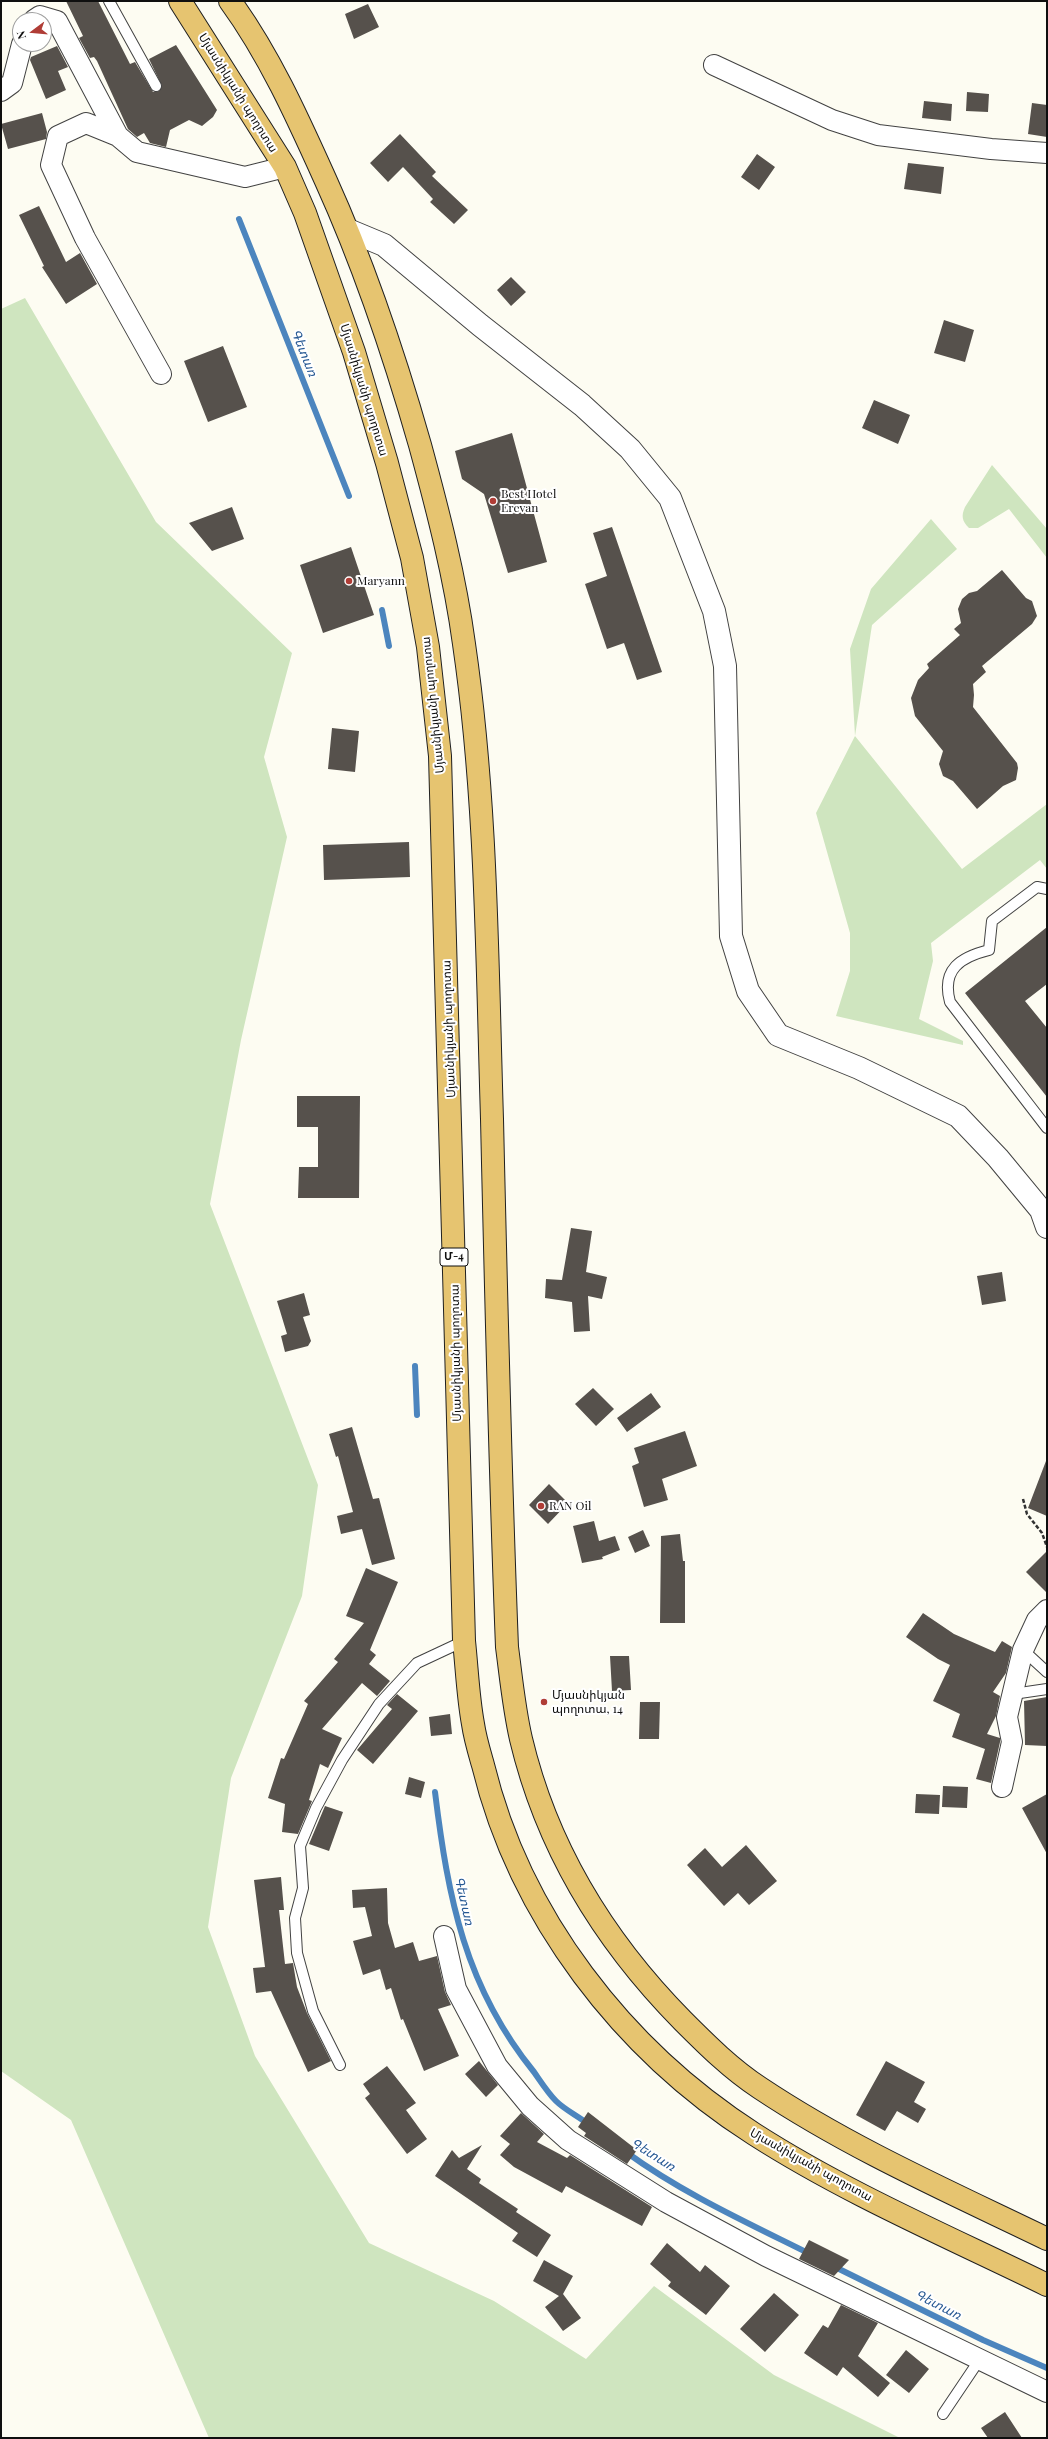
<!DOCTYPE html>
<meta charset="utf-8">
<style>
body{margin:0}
#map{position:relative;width:1048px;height:2439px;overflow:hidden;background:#fdfcf2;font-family:"Playfair Display",serif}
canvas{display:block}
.frame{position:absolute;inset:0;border:2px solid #0f0f0f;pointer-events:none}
.north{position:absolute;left:12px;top:12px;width:40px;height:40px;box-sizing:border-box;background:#fff;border:1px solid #9f9f9f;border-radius:50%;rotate:254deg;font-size:11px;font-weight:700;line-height:16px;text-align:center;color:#0f0f0f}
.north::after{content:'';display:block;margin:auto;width:14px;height:18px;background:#b03d36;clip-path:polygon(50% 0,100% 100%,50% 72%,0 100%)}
</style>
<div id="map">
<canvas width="1048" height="2439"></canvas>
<div class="frame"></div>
<div class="north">N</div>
</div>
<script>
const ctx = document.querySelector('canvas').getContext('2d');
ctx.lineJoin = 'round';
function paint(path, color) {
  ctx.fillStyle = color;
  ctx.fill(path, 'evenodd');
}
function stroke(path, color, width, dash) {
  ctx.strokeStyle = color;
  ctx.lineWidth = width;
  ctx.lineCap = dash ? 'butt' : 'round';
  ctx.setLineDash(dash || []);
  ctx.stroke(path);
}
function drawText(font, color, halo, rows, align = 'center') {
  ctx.font = font + ' "Playfair Display","Noto Sans Armenian",serif';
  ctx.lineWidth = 4;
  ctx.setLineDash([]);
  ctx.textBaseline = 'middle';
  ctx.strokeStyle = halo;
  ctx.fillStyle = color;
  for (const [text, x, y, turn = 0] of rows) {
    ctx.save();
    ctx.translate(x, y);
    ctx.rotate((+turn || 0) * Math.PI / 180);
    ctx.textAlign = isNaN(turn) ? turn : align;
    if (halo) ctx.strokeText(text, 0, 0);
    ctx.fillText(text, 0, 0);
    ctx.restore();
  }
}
paint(new Path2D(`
 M25,298L156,522L292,653L264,757L287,837L241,1040L210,1204L318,1485L302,1596L231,1778L208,1927L255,2056L369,2243L494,2301L586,2359L654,2286L774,2375L900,2438H209L71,2120L1,2071V309Z
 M992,465L1047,529V558L1009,509L978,528H969C962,521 961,516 965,507Z
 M931,519L957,549L872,625L855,736L962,869L1047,804V869L1040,860L931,943L933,961L919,1019L963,1041V1045L836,1016L850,971V933L816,813L855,736L850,649L871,589Z`), '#cfe5bf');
stroke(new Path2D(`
 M239,219L349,496
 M382,610L389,646
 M415,1366L417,1415
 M435,1792C448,1898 465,1987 534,2072C541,2082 548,2093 556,2101C565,2110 578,2116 588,2124
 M626,2152C682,2193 748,2223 810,2254
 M833,2266L983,2340L1047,2368`), '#4c85be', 6);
paint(new Path2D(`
 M66,1H98L130,64L135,62L153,92L159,91L162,86L149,59L176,45L217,110L213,117L202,126L189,120L170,130L166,147L150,143L144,133L137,137L128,129L97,61L94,57L90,58L79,38L83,36Z
 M368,4L379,27L354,39L345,14Z
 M57,46L68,67L58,71L66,90L46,99L30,60L31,57Z
 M967,92L989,94L988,112L966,111Z
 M924,101L952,104L951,121L922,118Z
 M1032,103L1047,105V137L1028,134Z
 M42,113L47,132L46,139L8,149L1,124Z
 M400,134L436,172L432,176L468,210L454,224L430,202L433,199L403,167L388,182L370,163Z
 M757,154L775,167L759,190L741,177Z
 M908,163L944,167L941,194L904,189Z
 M39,206L66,262L80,253L97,284L66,304L42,267L44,266L19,215Z
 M511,277L526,292L511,306L497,290Z
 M944,320L974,330L965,362L934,353Z
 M223,346L247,407L208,422L184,361Z
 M874,400L910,415L898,444L862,428Z
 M512,433L547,562L508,573L484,494L462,479L455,451Z
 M232,507L244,539L212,551L189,523Z
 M612,527L662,672L637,680L624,643L607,649L585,584L607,576L593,533Z
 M351,547L374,615L323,633L300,565Z
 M1002,570L1026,598L1032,601L1037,616L1032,624L982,666L986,672L973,684L974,695L973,707L1017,763L1018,768L1016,780L1003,786L977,809L953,781L943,776L939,764L943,751L915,716L911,698L918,680L929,668L927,664L960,635L954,629L961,623L958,609L962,599L969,593L977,591Z
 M332,728L359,731L355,772L328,769Z
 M409,842L410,877L324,880L323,845Z
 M1047,927V984L1025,1001L1047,1028V1097L965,993Z
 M297,1096H360L359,1198H298L299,1167H318V1127H297Z
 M571,1228L592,1231L586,1272L607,1277L602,1299L588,1296L590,1331L574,1332L572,1302L545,1298L546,1279L562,1280Z
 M1002,1272L1006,1301L982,1305L977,1276Z
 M304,1293L310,1315L303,1317L311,1341L308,1346L285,1352L281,1336L287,1334L277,1301Z
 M593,1388L614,1409L596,1426L575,1404Z
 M651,1393L661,1407L627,1432L617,1418Z
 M352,1427L373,1499L379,1498L395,1559L372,1565L362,1529L341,1534L337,1516L353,1512L338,1456L336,1457L329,1434Z
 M685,1431L697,1466L662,1479L668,1500L644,1507L632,1466L639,1463L634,1448Z
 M1046,1461H1047V1516L1028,1508Z
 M549,1484L568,1503L548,1524L529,1505Z
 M594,1521L599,1541L615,1536L620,1550L602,1557L603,1559L582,1563L573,1526Z
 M643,1530L650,1546L635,1553L628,1537Z
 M680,1534L683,1561H685V1623H660L661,1536Z
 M1047,1551V1593L1026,1572Z
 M366,1568L398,1582L370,1650L376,1655L369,1664L390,1681L377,1696L362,1683L322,1729L342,1738L328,1768L320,1764L309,1800L312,1801L298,1834L282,1832L285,1804L268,1798L281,1758L284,1759L308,1704L304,1701L338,1662L334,1659L364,1623L346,1616Z
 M923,1613L954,1634L995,1652L1002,1641L1012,1647L1006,1673L993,1692L1000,1696L996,1716L987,1734L1000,1738V1742L991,1783L976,1779L985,1749L952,1737L960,1714L933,1701L950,1665L938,1659L906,1637Z
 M610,1656H629L631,1690L612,1691Z
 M397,1694L418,1711L373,1764L357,1750L392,1709L387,1705Z
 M1047,1697V1746L1025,1745L1024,1701Z
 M640,1702H660L659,1739H639Z
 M450,1714L452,1734L431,1736L429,1717Z
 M409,1777L425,1782L421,1798L405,1794Z
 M943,1786L968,1787L967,1808L942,1807Z
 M916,1794L940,1795L939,1814L915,1813Z
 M1047,1794V1854L1022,1808Z
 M325,1806L343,1812L329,1851L309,1844Z
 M746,1845L777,1881L749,1905L738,1893L724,1906L687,1865L705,1848L722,1867Z
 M281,1877L284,1910H279L285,1964L293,1963L297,1987L307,2013L331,2061L308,2072L271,1991L256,1993L253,1968L265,1967L254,1880Z
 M387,1888L388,1923L395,1948L413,1942L419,1961L437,1956L445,1992L451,2005L438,2009L459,2056L424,2071L403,2019L401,2020L391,1988L386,1990L380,1969L363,1975L353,1941L372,1936L365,1907L353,1908L352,1890Z
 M479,2061L498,2085L486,2097L465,2074Z
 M886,2061L925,2082L914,2102L926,2109L918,2123L897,2111L885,2131L856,2115Z
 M387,2066L416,2103L406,2110L427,2139L407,2154L365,2098L370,2094L363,2084Z
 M588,2112L637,2150L627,2164L584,2136L586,2133L578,2127Z
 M521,2113L544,2134L537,2142L567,2158L570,2155L652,2207L642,2226L566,2186L562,2193L514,2167L500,2155L510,2144L500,2136Z
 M482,2145L467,2169L481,2179L479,2183L518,2209L516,2212L551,2235L537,2257L512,2241L518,2233L435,2176L452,2150L459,2158Z
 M809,2240L849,2260L834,2276L799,2259Z
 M667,2243L700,2272L705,2265L730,2286L706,2315L668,2286L671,2282L650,2264Z
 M544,2260L573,2276L563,2294L581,2318L563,2331L545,2307L559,2296L533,2281Z
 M774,2293L799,2315L765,2352L740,2329Z
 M841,2305L878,2323L858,2356L890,2383L878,2397L843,2367L837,2376L804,2353L823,2325L828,2328Z
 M906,2350L929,2369L909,2393L886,2375Z
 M1005,2412L1022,2438H988L981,2428Z`), '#56514c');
const service = new Path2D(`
 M109,1L156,86
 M1047,889L1037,887L992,921L989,950C961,957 941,969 950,1002L1047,1128
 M1023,1650L1047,1672
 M1013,1694L1047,1689
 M340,2065L313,2011L297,1953L295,1918L303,1888L300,1846L316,1808L342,1760L379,1704L417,1663L464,1641
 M943,2414L980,2359`);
const minor = new Path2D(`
 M34,20L40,16L57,21L118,136L137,152L245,177L285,167
 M714,65L832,120L878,135L991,149L1047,153
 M1,91L12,83L22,44
 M118,136L86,123L58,136L51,165L85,238L161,374
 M1002,1787L1012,1742L1007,1717L1023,1650L1037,1620L1047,1610
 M444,1936L456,1989L497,2066L530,2106L568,2140L666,2202L766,2256L1047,2392`);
const tertiary = new Path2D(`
 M348,230L384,245L480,325L582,405L630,449L670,498L714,611L725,666L731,936L748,991L778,1035L859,1068L958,1116L998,1158L1041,1210L1047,1227`);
const trunk = new Path2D(`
 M180,1L285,167L305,213L354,352L387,463L412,558L428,647L440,756L464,1641C467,1669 468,1697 473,1724C475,1738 479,1751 483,1765C520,1917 623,2050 754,2134C846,2193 949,2237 1047,2285
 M230,1C270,56 298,119 326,181C365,267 394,354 420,445C438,511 455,577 464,644C487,801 487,961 492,1119C496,1295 500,1471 507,1647C511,1677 514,1709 521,1739C547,1848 605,1942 683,2021C707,2045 731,2069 760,2088C850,2148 950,2192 1047,2239`);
stroke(service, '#424242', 12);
stroke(minor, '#424242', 22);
stroke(tertiary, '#424242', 24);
stroke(trunk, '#202020', 24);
stroke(new Path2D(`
 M1023,1499L1027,1514L1042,1533L1047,1547`), '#313131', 2.5, [4, 2]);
stroke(service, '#fff', 10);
stroke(minor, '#fff', 20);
stroke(tertiary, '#fff', 22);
stroke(trunk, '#e6c470', 22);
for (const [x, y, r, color] of [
 [493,501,4,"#b03d36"],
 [349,581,4,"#b03d36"],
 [541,1506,4,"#b03d36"],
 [544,1702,4,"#b03d36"]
]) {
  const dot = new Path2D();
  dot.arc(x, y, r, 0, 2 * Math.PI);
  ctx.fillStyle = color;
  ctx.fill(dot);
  stroke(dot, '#fff', 1.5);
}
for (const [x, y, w] of [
 [454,1257,28]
]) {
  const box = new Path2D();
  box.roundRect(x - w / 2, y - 9, w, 18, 3);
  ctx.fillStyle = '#fff';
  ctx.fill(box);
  stroke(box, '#0f0f0f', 1);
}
drawText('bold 11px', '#0f0f0f', null, [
 ["Մ-4",454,1257]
]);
drawText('12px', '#0f0f0f', '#fff', [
 ["Մյասնիկյանի պողոտա",238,93,58],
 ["Մյասնիկյանի պողոտա",364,390,73],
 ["Մյասնիկյանի պողոտա",433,705,-96],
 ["Մյասնիկյանի պողոտա",449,1029,-92],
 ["Մյասնիկյանի պողոտա",456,1353,-91],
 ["Մյասնիկյանի պողոտա",811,2165,29]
]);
drawText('12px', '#0f0f0f', '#fff', [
 ["Best Hotel",501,494],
 ["Erevan",501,508],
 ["Maryann",357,581],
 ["RAN Oil",549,1506],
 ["Մյասնիկյան",552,1695],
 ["պողոտա, 14",552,1709]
], 'left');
drawText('italic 13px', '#265893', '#fff', [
 ["Գետառ",304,353,68],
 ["Գետառ",464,1901,77],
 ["Գետառ",653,2155,32],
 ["Գետառ",938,2305,27]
]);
</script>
